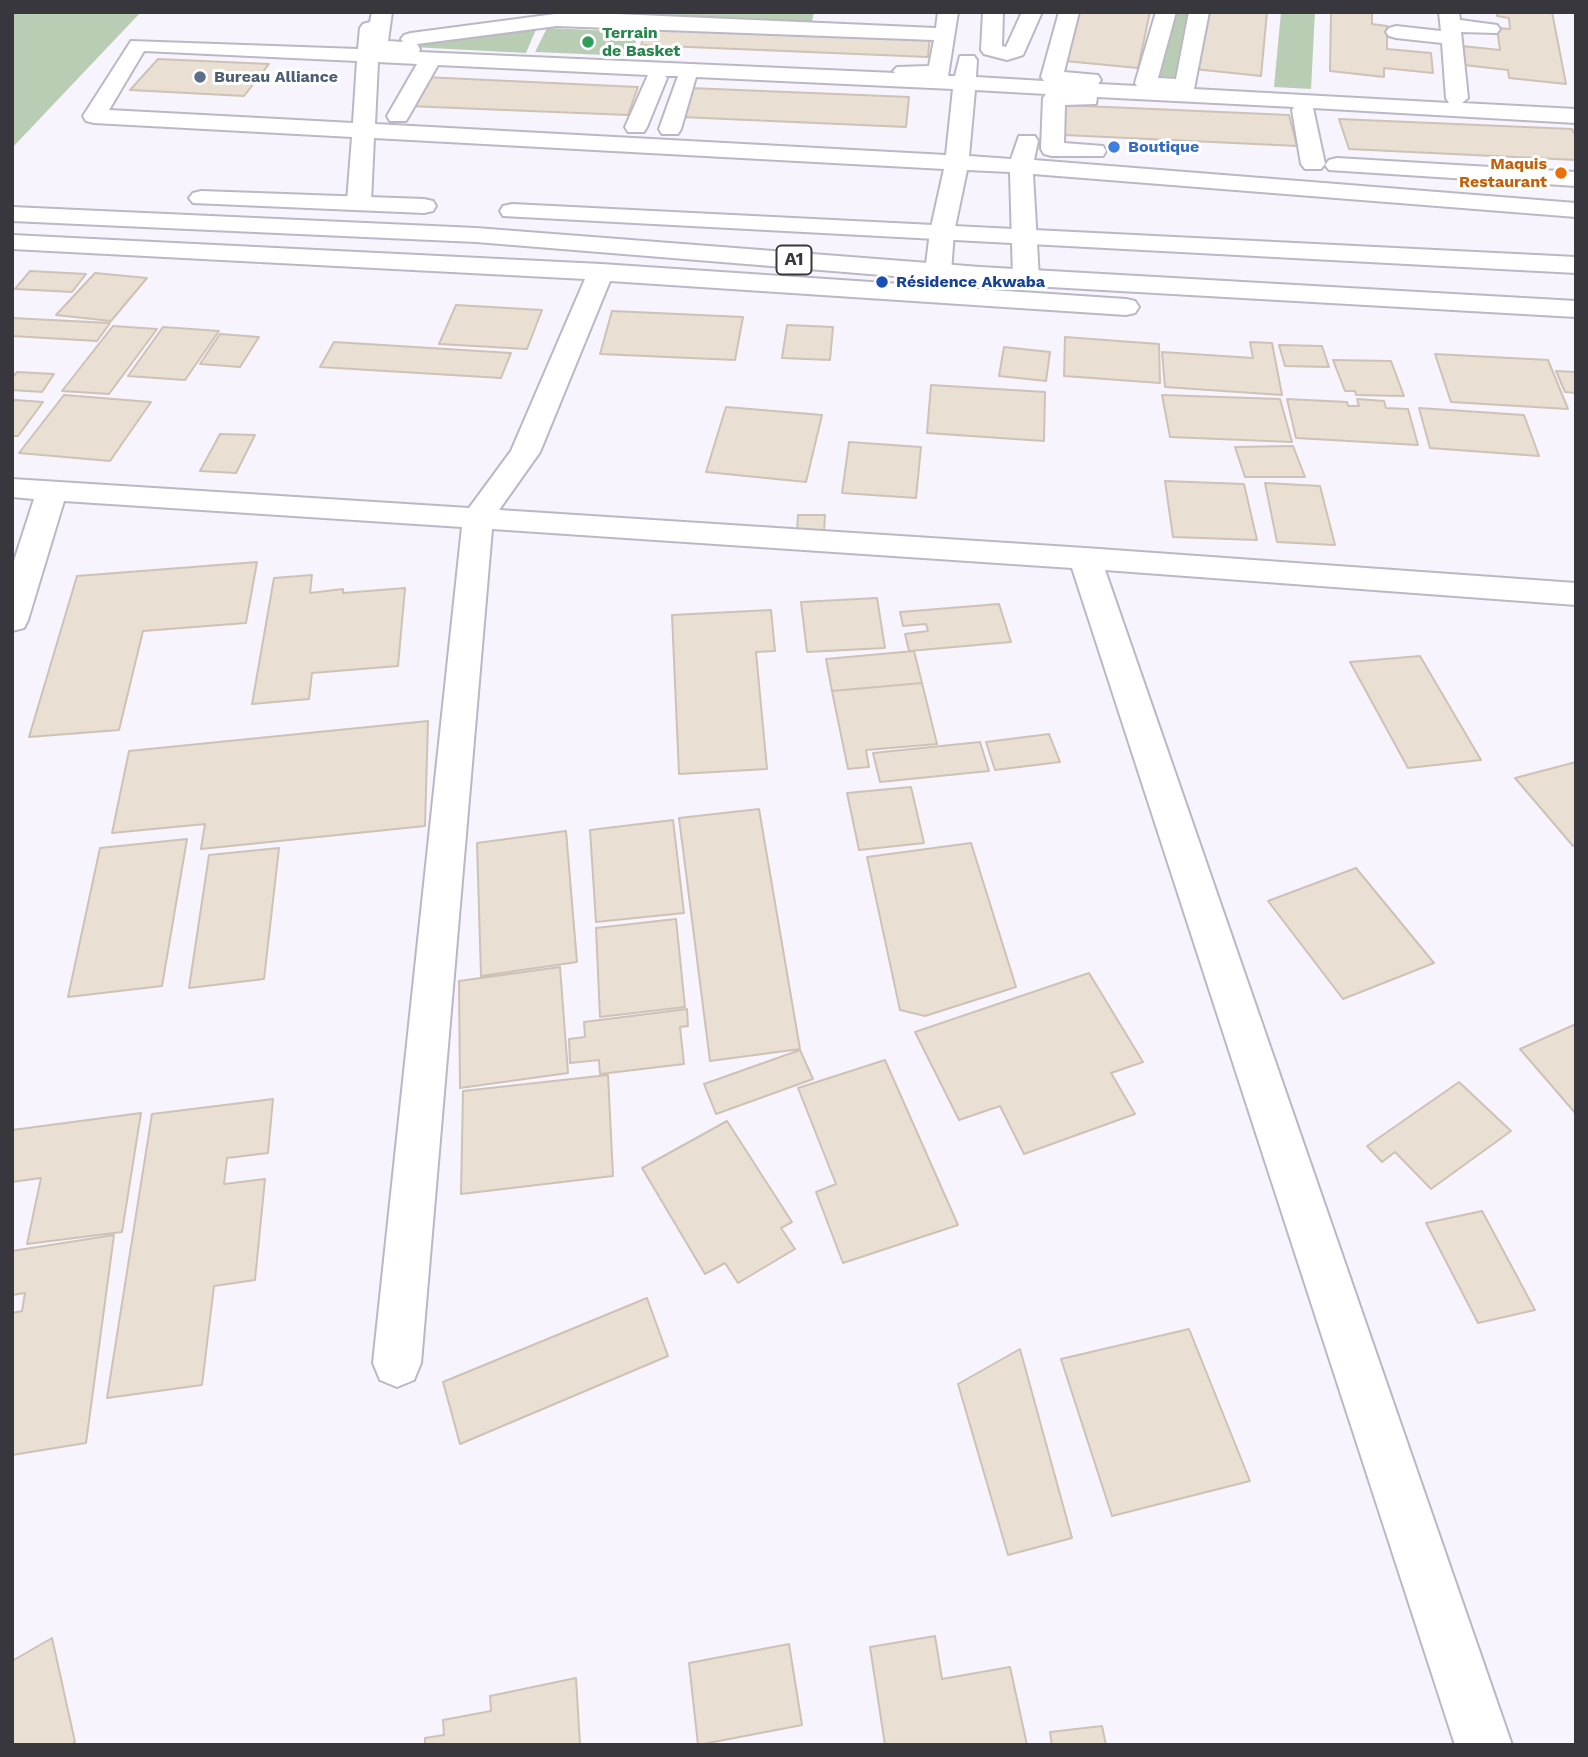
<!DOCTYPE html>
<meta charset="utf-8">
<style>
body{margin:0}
#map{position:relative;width:1588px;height:1757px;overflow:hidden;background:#f7f4fd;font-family:"Work Sans",sans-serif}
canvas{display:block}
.frame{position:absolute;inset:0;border:14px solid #38373d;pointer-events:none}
</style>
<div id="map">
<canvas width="1588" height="1757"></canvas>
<div class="frame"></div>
</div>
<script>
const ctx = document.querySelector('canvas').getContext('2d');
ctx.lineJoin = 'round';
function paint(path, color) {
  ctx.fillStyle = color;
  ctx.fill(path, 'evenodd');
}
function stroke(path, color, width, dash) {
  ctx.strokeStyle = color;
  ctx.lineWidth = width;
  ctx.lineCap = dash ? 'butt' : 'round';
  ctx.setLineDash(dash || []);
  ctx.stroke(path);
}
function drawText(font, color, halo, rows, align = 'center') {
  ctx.font = font + ' "Work Sans",sans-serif';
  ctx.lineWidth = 6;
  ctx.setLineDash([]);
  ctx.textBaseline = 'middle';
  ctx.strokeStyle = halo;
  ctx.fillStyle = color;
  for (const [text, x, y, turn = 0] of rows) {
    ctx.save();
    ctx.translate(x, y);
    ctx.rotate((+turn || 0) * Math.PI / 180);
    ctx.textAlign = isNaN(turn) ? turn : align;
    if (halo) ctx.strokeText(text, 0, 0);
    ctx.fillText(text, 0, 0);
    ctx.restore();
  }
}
paint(new Path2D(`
 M12,12H141L12,148Z
 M658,12H814L811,27L613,19Z
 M1175,12H1194L1180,82H1159Z
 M1281,12H1315L1311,89L1274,87Z
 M537,27L526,53L412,47L414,42Z
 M547,28L640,32L630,56L535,52Z`), '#b9cdb4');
const building = new Path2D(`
 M1079,12H1150L1138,68L1065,61Z
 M1203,12H1267L1261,76L1194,69Z
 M1331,12H1385L1372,13V24L1387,26V49L1431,53L1433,73L1384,68V77L1330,71Z
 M1497,12H1552L1566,84L1509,78L1508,70L1464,65L1462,46L1500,50L1497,28L1510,29L1509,18L1497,16Z
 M648,24L930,35L928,57L641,45Z
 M158,59L269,64L244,96L130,90Z
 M424,77L638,87L628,115L407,106Z
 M690,88L909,97L906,127L681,117Z
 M1062,105L1289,115L1297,146L1064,135Z
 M1339,119L1572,129L1576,137V160L1349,149Z
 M30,271L86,274L72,292L15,289Z
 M95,273L147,278L111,321L56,315Z
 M456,305L542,310L527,349L439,344Z
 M612,311L743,317L735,360L600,354Z
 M12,318L110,323L97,341L12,336Z
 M787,325L833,327L830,360L782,358Z
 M113,326L157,329L109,394L62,391Z
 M163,327L219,331L185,380L128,376Z
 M220,334L259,337L240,367L200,364Z
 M1065,337L1159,344L1160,383L1064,376Z
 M334,342L511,353L501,378L320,367Z
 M1250,342L1272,343L1282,395L1165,387L1162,352L1253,358Z
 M1279,345L1322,346L1329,367L1285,366Z
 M1004,347L1050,352L1046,381L999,376Z
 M1435,354L1548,360L1568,409L1451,402Z
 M1333,360L1391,361L1404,396L1356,395L1355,391H1345Z
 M1556,371L1576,372V393L1565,392Z
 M17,372L54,374L42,392L12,390V378Z
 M931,385L1045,392L1044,441L927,433Z
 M64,395L151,402L110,461L19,453Z
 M1162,395L1280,399L1292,442L1170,437Z
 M1287,399L1347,402L1348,406H1359L1357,399L1384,401L1386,408L1408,409L1418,445L1296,438Z
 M15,400L43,402L18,436H12V403Z
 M726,407L822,415L806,482L706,472Z
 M1419,408L1524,415L1539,456L1430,448Z
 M220,434L255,435L236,473L200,471Z
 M849,442L921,447L916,498L842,493Z
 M1293,446L1305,477H1245L1235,447Z
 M1165,481L1244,484L1257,540L1173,537Z
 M1265,483L1320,486L1335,545L1277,542Z
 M798,515H825L824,531L797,530Z
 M257,562L246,623L143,631L119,730L29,737L77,576Z
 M312,575L310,593L343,589V593L405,588L398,666L312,673L309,699L252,704L274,578Z
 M877,598L885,648L807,652L801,602Z
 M999,604L1011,642L909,651L905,634L928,631L926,624L903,626L900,612Z
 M771,610L775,651L756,652L767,769L679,774L672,615Z
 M914,651L922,683L832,691L826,659Z
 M1420,656L1481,760L1408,768L1350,662Z
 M922,683L937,744L866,750L869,767L848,769L832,691Z
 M428,721L425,826L201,849L205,824L112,833L129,751Z
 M1049,734L1060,762L995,770L986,742Z
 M980,742L989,771L880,782L873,753Z
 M1576,762V845L1573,846L1515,778Z
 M911,787L924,843L859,850L847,793Z
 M759,809L800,1049L710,1061L679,818Z
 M673,820L684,913L596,922L590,830Z
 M566,831L577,962L481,976L477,843Z
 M187,839L162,986L68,997L100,848Z
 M971,843L1016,987L925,1016L900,1010L867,857Z
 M279,848L264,979L189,988L209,855Z
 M1356,868L1434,963L1343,999L1268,901Z
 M676,919L685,1007L600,1017L596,928Z
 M560,967L568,1073L460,1088L459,981Z
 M1089,973L1143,1062L1111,1073L1135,1114L1024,1154L1000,1106L959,1120L915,1032Z
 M687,1009L688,1026L680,1027L684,1064L600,1074L599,1060L570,1063L569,1039L585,1037L584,1022Z
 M1576,1024V1114L1520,1049Z
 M800,1050L813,1079L716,1114L704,1084Z
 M885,1060L958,1225L843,1263L816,1192L836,1184L798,1088Z
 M608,1075L613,1176L461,1194L463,1091Z
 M1459,1082L1511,1131L1431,1189L1395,1152L1382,1162L1367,1146Z
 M273,1099L268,1153L227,1158L224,1184L265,1179L255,1280L214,1286L202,1385L107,1398L152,1114Z
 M141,1113L122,1232L27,1244L41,1178L12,1182V1130Z
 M727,1121L792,1222L781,1228L795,1249L738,1283L725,1263L705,1274L642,1168Z
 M1482,1211L1535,1310L1478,1323L1426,1223Z
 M114,1235L86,1443L12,1455V1313L22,1311L25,1293L12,1295V1251Z
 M647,1298L668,1356L460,1444L443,1382Z
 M1189,1329L1250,1481L1112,1516L1061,1359Z
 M1020,1349L1072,1538L1008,1555L958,1384Z
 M935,1636L942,1679L1010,1667L1027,1745H885L870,1647Z
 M52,1638L75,1742L70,1745H12V1661Z
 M789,1644L802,1725L698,1745L689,1663Z
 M576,1678L580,1745H425V1738L444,1735L443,1720L491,1711L490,1696Z
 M1102,1726L1106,1745H1052L1050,1732Z`);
paint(building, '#eadfd3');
stroke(building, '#cec2b7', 2);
const street = new Path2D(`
 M372,12H392L388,41L403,42L401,39L404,35L411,33L570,12L936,28L938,12H958L948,76H955L960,56H974L977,60L976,77L1044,81L1041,77L1059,12H1079L1064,72L1098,75L1101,80L1098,84L1137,86L1135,83L1156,12H1176L1158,78L1176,79L1189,12H1209L1194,89L1449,103L1446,98L1442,43L1396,38L1389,36L1386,32L1389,28L1396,26L1441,31L1439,12H1459L1460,20L1497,25L1500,29L1497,33L1461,32L1468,98L1462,103L1576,109V123L1313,108L1325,164L1321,169H1305L1301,164L1292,110L1294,107L1097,97L1096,104L1065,105L1064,143L1103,146L1106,151L1103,156H1052L1044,154L1041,149L1043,98L1046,94L975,90L969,156L1011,159L1019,136H1035L1038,141L1034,160L1576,203V217L1033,174L1039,278L1035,283L1026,286L1017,283L1013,278L1010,172L967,170L954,232L951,272L947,277L938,280L929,277L925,272L930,232L944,169L374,138L371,202L367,207L359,209L351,207L347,202L352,137L94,123L86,121L83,116L131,41L358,49L360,28L363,24L370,22ZM557,26L934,40L929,66L897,67L893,71L895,73L419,52L420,49L417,44ZM144,51L357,61L353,123L109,110ZM378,62L417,64L387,116L390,121H406L409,116L438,65L648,75L625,127L628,132H644L647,127L667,78L665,76H678L659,129L662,134H678L681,129L696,77L953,89L946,155L375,124Z
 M983,12H1003L1002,46L1006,47L1022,12H1042L1023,55L1007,60L984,54L981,50Z
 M1337,158L1576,172V186L1329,170L1325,165L1329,160Z
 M12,235L601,264L1126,299L1135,301L1139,307L1135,313L1126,315L610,281L540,452L499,510L1085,548L1576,583V605L1105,570L1512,1745H1455L1072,568L492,529L421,1363L414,1380L397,1387L380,1380L373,1363L462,527L64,501L28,620L24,628L12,631V567L34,499L12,497V479L469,508L511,451L585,279L12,249Z`);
const primary = new Path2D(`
 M201,191L424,199L433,201L436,206L433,211L424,213L193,203L189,198L193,193Z
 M512,204L1576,257V273L503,216L500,211L503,206Z
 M12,207L476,228L980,267L1576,301V317L980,283L476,242L12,221Z`);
stroke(street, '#bbb7c5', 4);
stroke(primary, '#bbb7c5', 4);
paint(street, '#fff');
paint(primary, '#fff');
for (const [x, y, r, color] of [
 [588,42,7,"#2e9e5b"],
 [200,77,7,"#5c6f8a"],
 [1114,147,7,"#3f7fe0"],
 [1561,173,7,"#e8710a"],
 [882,282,7,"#1a4fb4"]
]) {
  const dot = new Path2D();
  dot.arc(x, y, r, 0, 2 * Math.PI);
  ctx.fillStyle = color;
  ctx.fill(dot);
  stroke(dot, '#fff', 2.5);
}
drawText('bold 16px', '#27864d', '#fff', [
 ["Terrain",602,33],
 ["de Basket",602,51]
], 'left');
drawText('bold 16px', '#4e5e75', '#fff', [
 ["Bureau Alliance",214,77]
], 'left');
drawText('bold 16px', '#366cbe', '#fff', [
 ["Boutique",1128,147]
], 'left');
drawText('bold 16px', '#c56008', '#fff', [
 ["Maquis",1547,164],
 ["Restaurant",1547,182]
], 'right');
drawText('bold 16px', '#164399', '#fff', [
 ["Résidence Akwaba",896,282]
], 'left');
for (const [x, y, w] of [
 [794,260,35]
]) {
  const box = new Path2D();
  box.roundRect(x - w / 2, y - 14.5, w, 29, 5);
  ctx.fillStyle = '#fff';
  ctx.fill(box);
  stroke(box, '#38373d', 2);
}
drawText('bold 18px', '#38373d', null, [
 ["A1",794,260]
]);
</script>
